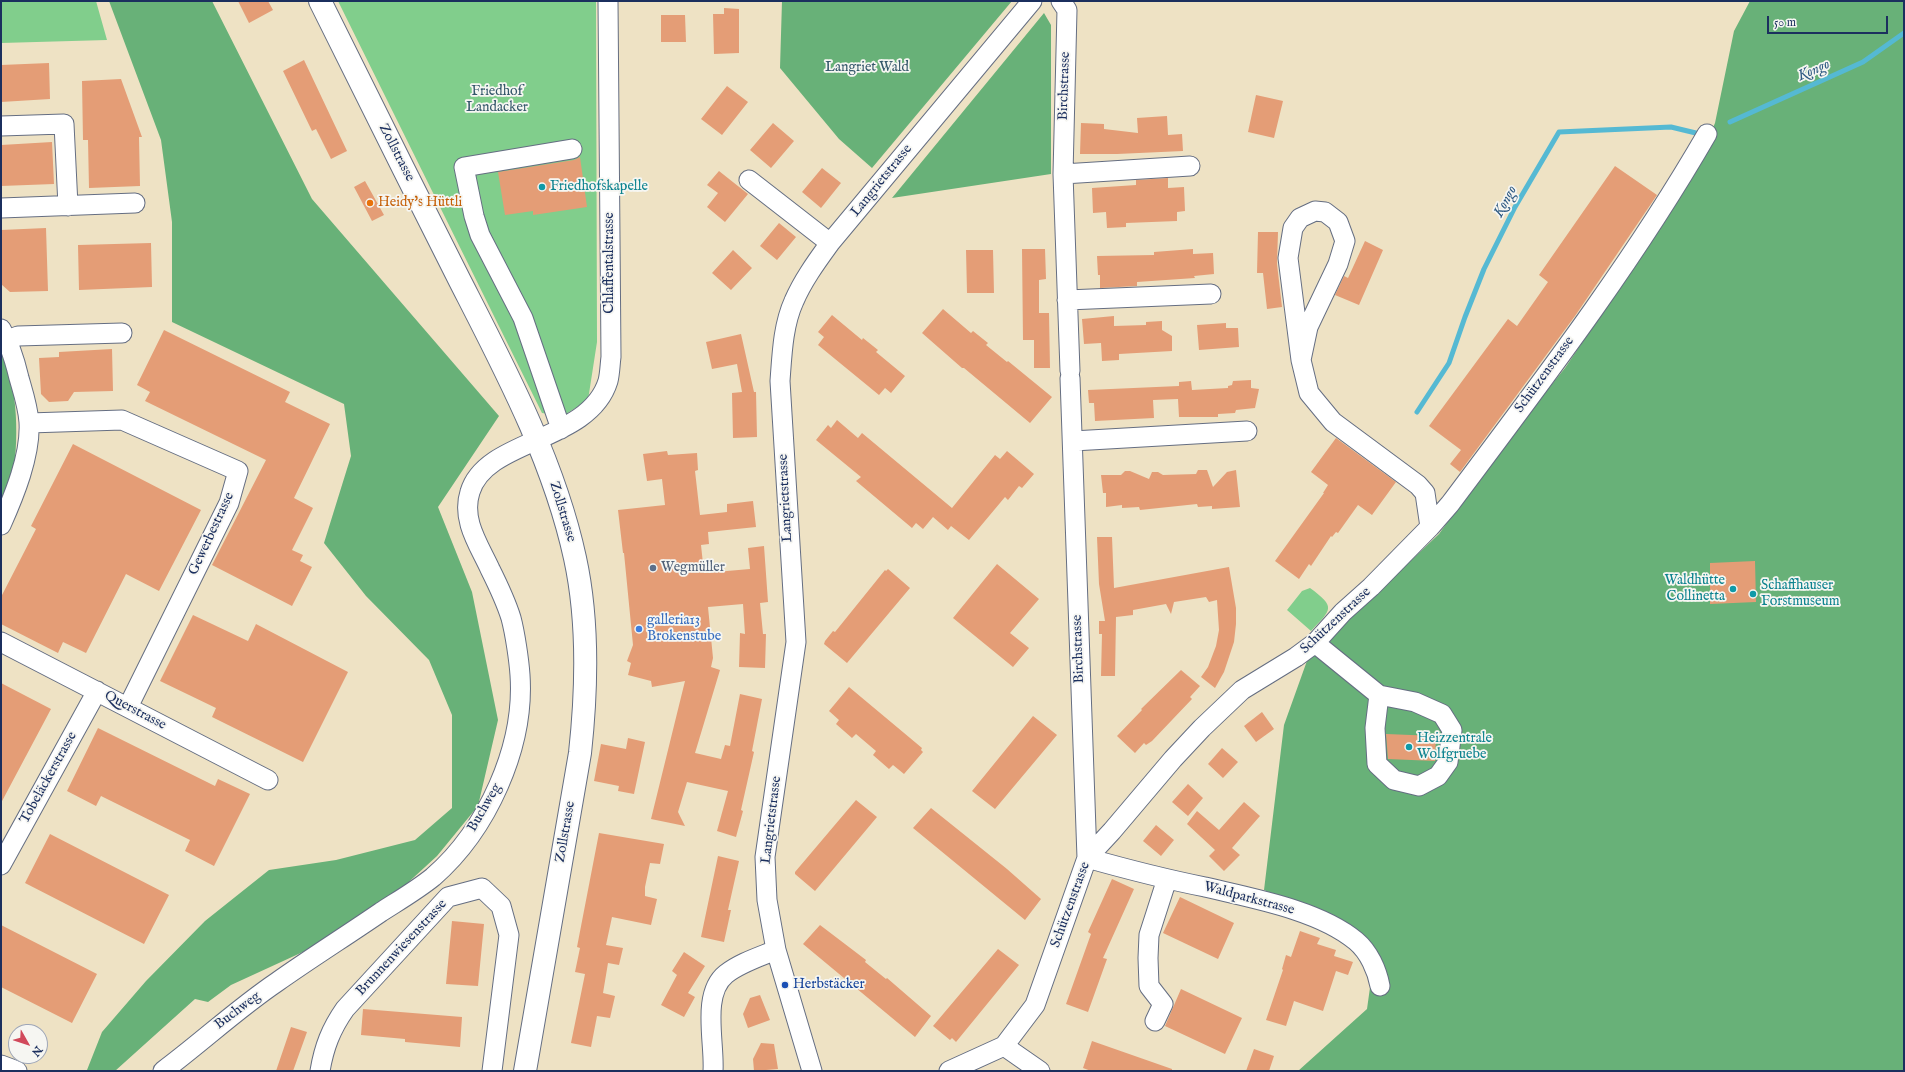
<!DOCTYPE html>
<meta charset="utf-8">
<style>
body{margin:0}
#map{position:relative;width:1905px;height:1072px;overflow:hidden;background:#eee2c4;font-family:"IM FELL English",serif}
canvas{display:block}
.frame{position:absolute;inset:0;border:2px solid #1b2f5e;pointer-events:none}
.north{position:absolute;left:8px;top:1024px;width:40px;height:40px;box-sizing:border-box;background:#f6f6f2;border:1px solid #9ea6b7;border-radius:50%;rotate:129deg;font-size:11px;font-weight:700;line-height:16px;text-align:center;color:#1b2f5e}
.north::after{content:'';display:block;margin:auto;width:14px;height:18px;background:#d1495b;clip-path:polygon(50% 0,100% 100%,50% 72%,0 100%)}
.scale{position:absolute;left:1767px;top:16px;width:121px;height:18px;box-sizing:border-box;border:2px solid #1b2f5e;border-top:0;padding-left:5px;font-size:12px;line-height:14px;white-space:nowrap;color:#1b2f5e;-webkit-text-stroke:3px #f6f6f2;paint-order:stroke}
</style>
<div id="map">
<canvas width="1905" height="1072"></canvas>
<div class="frame"></div>
<div class="north">N</div>
<div class="scale">50 m</div>
</div>
<script>
const ctx = document.querySelector('canvas').getContext('2d');
ctx.lineJoin = 'round';
function paint(path, color) {
  ctx.fillStyle = color;
  ctx.fill(path, 'evenodd');
}
function stroke(path, color, width, dash) {
  ctx.strokeStyle = color;
  ctx.lineWidth = width;
  ctx.lineCap = dash ? 'butt' : 'round';
  ctx.setLineDash(dash || []);
  ctx.stroke(path);
}
function drawText(font, color, halo, rows, align = 'center') {
  ctx.font = font + ' "IM FELL English",serif';
  ctx.lineWidth = 3.5;
  ctx.setLineDash([]);
  ctx.textBaseline = 'middle';
  ctx.strokeStyle = halo;
  ctx.fillStyle = color;
  for (const [text, x, y, turn = 0] of rows) {
    ctx.save();
    ctx.translate(x, y);
    ctx.rotate((+turn || 0) * Math.PI / 180);
    ctx.textAlign = isNaN(turn) ? turn : align;
    if (halo) ctx.strokeText(text, 0, 0);
    ctx.fillText(text, 0, 0);
    ctx.restore();
  }
}
paint(new Path2D(`
 M1,1H96L107,40L1,43Z
 M338,1H596L597,342L588,400L563,416L542,413Z
 M1310,588C1336,607 1332,609 1311,631L1287,610L1302,591Z`), '#81ce8c');
paint(new Path2D(`
 M109,1H212L312,199L499,416L438,507L472,592L498,720L478,806L437,856L376,912L342,934L231,985L208,1002L195,999L115,1071H88L87,1070L102,1032L146,981L205,921L269,870L336,860L415,840L452,808V715L429,660L366,596L324,543L351,456L344,404L172,322V222L161,140Z
 M782,1H1012L872,168L839,139L780,68Z
 M1750,1H1904V1071H1298L1367,1009L1375,952L1340,922L1264,890L1284,725L1308,658L1439,534L1502,446L1565,368L1642,254L1700,158L1715,123L1734,31Z
 M1044,13L1051,25V174L892,198Z
 M1,350C19,387 19,443 12,482C10,493 5,504 1,514Z`), '#68b178');
stroke(new Path2D(`
 M1730,122L1863,62L1904,33
 M1417,412L1449,363L1465,317L1484,269L1515,207L1559,132L1671,127L1700,134`), '#55b9d3', 5);
paint(new Path2D(`
 M238,1H268L273,10L249,23Z
 M724,8L739,9V53L714,54L713,14H724Z
 M661,15H685L686,42H661Z
 M304,60L347,151L331,159L316,129L312,131L283,71Z
 M49,63L50,99L1,102V65Z
 M121,79L142,137H139L140,186L89,188L88,140H83L82,81Z
 M727,86L748,102L722,135L701,119Z
 M1256,95L1283,101L1274,138L1248,132Z
 M1167,116L1168,135L1182,134L1183,151L1117,154H1080L1081,123L1104,124V129L1138,133L1137,118Z
 M773,123L794,141L771,168L750,150Z
 M52,142L54,184L1,186V145Z
 M580,157L587,207L533,215V211L505,215L498,172L574,160Z
 M1615,166L1657,195L1575,316L1460,472L1450,464L1461,450L1429,426L1508,319L1517,326L1548,282L1539,275Z
 M822,168L841,183L821,208L802,192Z
 M719,171L748,194L725,222L707,207L718,193L707,185Z
 M1168,178V188L1184,187L1185,211L1177,212V221L1126,223V227L1107,228L1106,212L1093,213L1092,188L1136,185V180Z
 M365,181L384,215L372,221L354,187Z
 M779,223L796,237L777,260L760,246Z
 M46,228L48,291L10,292L1,284V230Z
 M1258,232H1278L1277,264L1282,307L1267,309L1263,273H1257Z
 M1365,241L1383,250L1359,305L1335,295L1344,276L1348,278Z
 M151,243L152,287L79,290L78,245Z
 M1022,249H1045L1046,279L1039,280V313H1049L1050,368H1034V340H1023Z
 M1193,249V254L1213,253L1214,274L1194,276L1195,278L1137,282V286L1100,288V275H1098L1097,256L1154,255V252Z
 M733,250L752,268L731,290L712,273Z
 M966,250H993L994,293H967Z
 M943,309L971,333L973,331L988,343L986,345L1007,362L1008,361L1052,397L1030,423L964,368H962L922,333Z
 M832,315L862,340L863,338L878,350L876,352L905,376L891,393L885,388L879,395L818,345L824,337L818,332Z
 M1114,316V326L1146,325V322L1162,321V330L1172,336V351L1119,354V360L1102,361L1101,343L1084,344L1082,319Z
 M1226,323V328H1238L1239,347L1199,350L1197,325Z
 M164,330L290,392L285,402L330,424L294,498L313,508L292,550L303,555L300,561L312,567L292,606L212,565L266,460L145,401L150,392L137,385Z
 M741,334L754,392H756L757,437L733,438L732,393L742,392L737,364L712,369L706,342Z
 M112,349L113,391L74,392L68,401L49,402L41,394L39,358L59,357V352Z
 M1251,380V388L1259,389L1255,408L1236,410L1235,413L1218,414V417H1179L1178,399L1153,400L1154,418L1095,421L1094,403H1089L1088,390L1179,386V382L1191,381L1192,390L1228,388V386L1232,385L1233,381Z
 M837,420L858,438L862,433L952,508L995,455L1000,459L1007,451L1034,474L1022,488L1019,486L1008,500L1005,497L969,540L951,526L948,530L933,517L923,529L916,523L912,528L856,481L861,477L816,440L828,425L831,428Z
 M1336,438L1396,482L1372,515L1358,505L1338,533L1336,532L1332,537L1331,536L1311,566L1309,564L1299,579L1275,561L1324,493H1323L1328,485L1311,472Z
 M73,444L201,510L159,591L126,574L86,653L63,642L58,653L1,624V597L36,529L31,526Z
 M667,451L668,455L697,453L698,470L695,471L700,515L727,512V504L753,501L756,527L708,532L709,544L701,545L704,573L750,569L748,548L764,546L768,602L760,603L763,634H766L765,668L739,667L740,633L745,634L743,604L708,607L713,658L711,667L720,670L695,753L721,759L725,745L730,746L740,694L762,699L752,751L754,752L741,810L743,811L736,837L717,831L728,791L687,782L678,812L685,826L651,819L685,681L652,687L651,681L628,675L631,663L627,661L633,645L624,553H623L618,510L665,505L662,479L647,481L643,454Z
 M1198,470H1207L1213,487L1227,472L1236,470L1240,507L1212,509V506L1198,507L1197,504L1140,510L1139,507L1122,508V505L1106,507V493H1103L1101,475H1121L1125,471H1130L1149,479L1152,472H1158L1163,475L1196,474Z
 M1097,537H1112L1114,588L1229,567L1236,608V624L1234,642L1224,672L1215,688L1201,677L1208,667L1216,646L1219,630L1217,600L1209,602L1206,597L1174,602L1171,614L1166,604L1133,610V615L1116,617L1115,676H1101L1102,634H1099V621H1105L1099,584Z
 M1755,561L1756,602L1710,604V563Z
 M997,564L1039,599L1010,633L1029,648L1013,667L953,618Z
 M888,569L910,588L847,663L824,644L825,641L833,631L835,632L885,570L886,571Z
 M193,615L248,641L256,624L348,672L303,762L212,717L216,708L160,681Z
 M1181,670L1200,686L1190,697L1192,699L1152,741L1146,745L1144,743L1135,753L1117,736L1142,710L1141,709Z
 M1,683L51,709L1,803Z
 M849,687L922,748L921,750L923,752L904,774L893,765L889,769L873,755L876,751L856,734L852,738L836,724L839,720L829,711Z
 M1262,712L1274,729L1256,742L1244,726Z
 M1033,716L1057,735L995,809L972,791Z
 M98,728L215,786L218,779L250,794L214,866L185,851L190,840L101,796L96,806L67,791Z
 M1386,734L1436,736L1435,761L1388,759Z
 M628,738L645,742L634,794L618,791L619,786L594,781L601,744L626,749Z
 M1222,748L1238,762L1223,778L1208,764Z
 M1188,784L1203,798L1188,816L1172,802Z
 M856,800L877,817L815,891L795,874V872Z
 M1244,802L1260,816L1232,848L1240,855L1224,871L1209,856L1215,850L1187,824L1197,811L1219,830Z
 M931,808L1007,869L1041,899L1025,920L913,828Z
 M1156,825L1174,840L1161,856L1143,841Z
 M599,833L664,844L660,864L650,863L645,887V896L657,899L651,925L612,917L606,945L623,948L619,965L608,963L603,993L615,996L610,1018L597,1016L591,1047L571,1043L585,974L575,972L580,948L577,947Z
 M50,834L169,895L144,944L25,883Z
 M718,856L739,861L728,910H731L724,942L701,937Z
 M1112,879L1134,889L1103,958L1107,959L1088,1012L1066,1004L1091,934L1088,932Z
 M1180,897L1234,923L1218,959L1163,933Z
 M452,921L484,924L478,986L446,984Z
 M1,925L97,974L72,1023L1,987Z
 M820,925L866,960L865,962L886,979L887,978L931,1016L915,1037L803,944Z
 M1300,931L1320,938L1317,944L1336,950L1334,956L1353,962L1348,975L1336,971L1323,1011L1294,1001L1286,1026L1266,1020L1283,970L1282,969L1286,955L1291,957Z
 M998,949L1019,965L956,1042L952,1038L950,1040L933,1026Z
 M684,952L705,966L688,993L695,997L684,1017L661,1005L677,975L672,971Z
 M1181,989L1242,1018L1225,1054L1165,1026Z
 M760,995L770,1020L748,1028L743,1014L750,998Z
 M363,1009L462,1017L460,1047L405,1042V1039L361,1035Z
 M291,1027L307,1032L293,1071H276Z
 M1092,1041L1172,1069V1071H1091L1083,1068Z
 M761,1043L774,1044L778,1069L754,1071L753,1059Z
 M1254,1049L1274,1056L1269,1071H1246Z`), '#e49d76');
const minor = new Path2D(`
 M1061,1L1067,10L1063,174L1070,371
 M1,126L64,124L68,206
 M1063,174L1190,166
 M749,180L830,243
 M1,208L135,203
 M1067,300L1211,294
 M1,329C10,344 15,361 19,378C23,392 28,407 29,422C31,455 14,496 1,525
 M7,340L18,336L122,333
 M1301,360L1308,327L1338,264L1345,241L1338,222L1325,212L1315,211L1300,218L1293,228L1288,258L1301,360L1309,393L1333,422L1418,485L1425,493L1430,527
 M1070,378L1087,858
 M29,423L122,420L238,471L229,503L128,707
 M561,429L523,318L480,235L474,216L464,167L572,149
 M1073,441L1247,431
 M1,642L268,780
 M1315,643L1379,695L1415,702L1442,714L1452,730L1448,762L1438,776L1419,786L1394,780L1377,764L1375,728L1379,695
 M1087,858C1126,869 1165,879 1205,887C1251,898 1319,910 1356,941C1369,952 1377,970 1380,986
 M1,865L97,691
 M1155,1021L1163,1004L1149,986L1148,958L1149,935L1167,879
 M1004,1046L1040,1071
 M1,1065L17,1071
 M163,1071C202,1042 237,1009 277,982C311,958 346,936 381,912C398,901 417,890 433,877C487,830 525,747 520,675C519,660 515,633 511,618C506,602 498,585 490,569C479,545 461,520 470,492C486,438 589,443 608,381C610,373 610,364 611,357L608,1
 M320,1071C324,1047 331,1029 345,1009L448,897L482,888L501,906L509,935L492,1071
 M713,1071C715,1043 701,994 726,974C740,963 759,957 776,950
 M812,1071L776,950L767,900L765,857L796,642L780,381C782,354 783,325 794,301C803,280 817,261 830,243L1032,1
 M949,1071L1004,1046L1035,1005L1087,858L1112,831L1173,759L1202,728L1242,690L1296,657L1315,643L1343,612L1371,587L1430,527L1450,504C1540,384 1632,264 1707,134`);
const major = new Path2D(`
 M320,1C366,94 413,188 460,281C505,369 554,461 575,558C589,622 587,689 580,753L525,1071`);
stroke(minor, '#656e82', 21);
stroke(major, '#656e82', 24);
stroke(minor, '#fff', 19);
stroke(major, '#fff', 22);
for (const [x, y, r, color] of [
 [542,187,4,"#0f9aa8"],
 [370,203,4,"#e8710a"],
 [653,568,4,"#5c6f8a"],
 [1733,589,4,"#0f9aa8"],
 [1753,594,4,"#0f9aa8"],
 [639,629,4,"#3f7fe0"],
 [1409,747,4,"#0f9aa8"],
 [785,985,4,"#1a4fb4"]
]) {
  const dot = new Path2D();
  dot.arc(x, y, r, 0, 2 * Math.PI);
  ctx.fillStyle = color;
  ctx.fill(dot);
  stroke(dot, '#f6f6f2', 1.5);
}
drawText('14px', '#34576a', '#f6f6f2', [
 ["Langriet Wald",867,68],
 ["Friedhof",497,92],
 ["Landacker",497,108]
]);
drawText('14px', '#1b2f5e', '#f6f6f2', [
 ["Birchstrasse",1065,86,-88],
 ["Zollstrasse",396,153,63],
 ["Langrietstrasse",882,181,-51],
 ["Chlaffentalstrasse",610,263,-90],
 ["Schützenstrasse",1545,375,-54],
 ["Langrietstrasse",786,498,-93],
 ["Zollstrasse",562,512,73],
 ["Gewerbestrasse",212,534,-65],
 ["Schützenstrasse",1336,621,-43],
 ["Birchstrasse",1079,649,-92],
 ["Querstrasse",135,711,28],
 ["Tobeläckerstrasse",49,778,-61],
 ["Buchweg",485,808,-60],
 ["Langrietstrasse",772,820,-83],
 ["Zollstrasse",566,832,-80],
 ["Waldparkstrasse",1249,899,15],
 ["Schützenstrasse",1071,905,-70],
 ["Brunnenwiesenstrasse",402,948,-47],
 ["Buchweg",238,1011,-37]
]);
drawText('14px', '#0d838f', '#f6f6f2', [
 ["Friedhofskapelle",550,187],
 ["Waldhütte",1725,581,"right"],
 ["Collinetta",1725,597,"right"],
 ["Schaffhauser",1761,586],
 ["Forstmuseum",1761,602],
 ["Heizzentrale",1417,739],
 ["Wolfgruebe",1417,755]
], 'left');
drawText('14px', '#c56008', '#f6f6f2', [
 ["Heidy's Hüttli",378,203]
], 'left');
drawText('14px', '#4e5e75', '#f6f6f2', [
 ["Wegmüller",661,568]
], 'left');
drawText('14px', '#366cbe', '#f6f6f2', [
 ["galleria13",647,621],
 ["Brokenstube",647,637]
], 'left');
drawText('14px', '#164399', '#f6f6f2', [
 ["Herbstäcker",793,985]
], 'left');
drawText('italic 15px', '#2c5881', '#f6f6f2', [
 ["Kongo",1814,71,-24],
 ["Kongo",1506,202,-62]
]);
</script>
